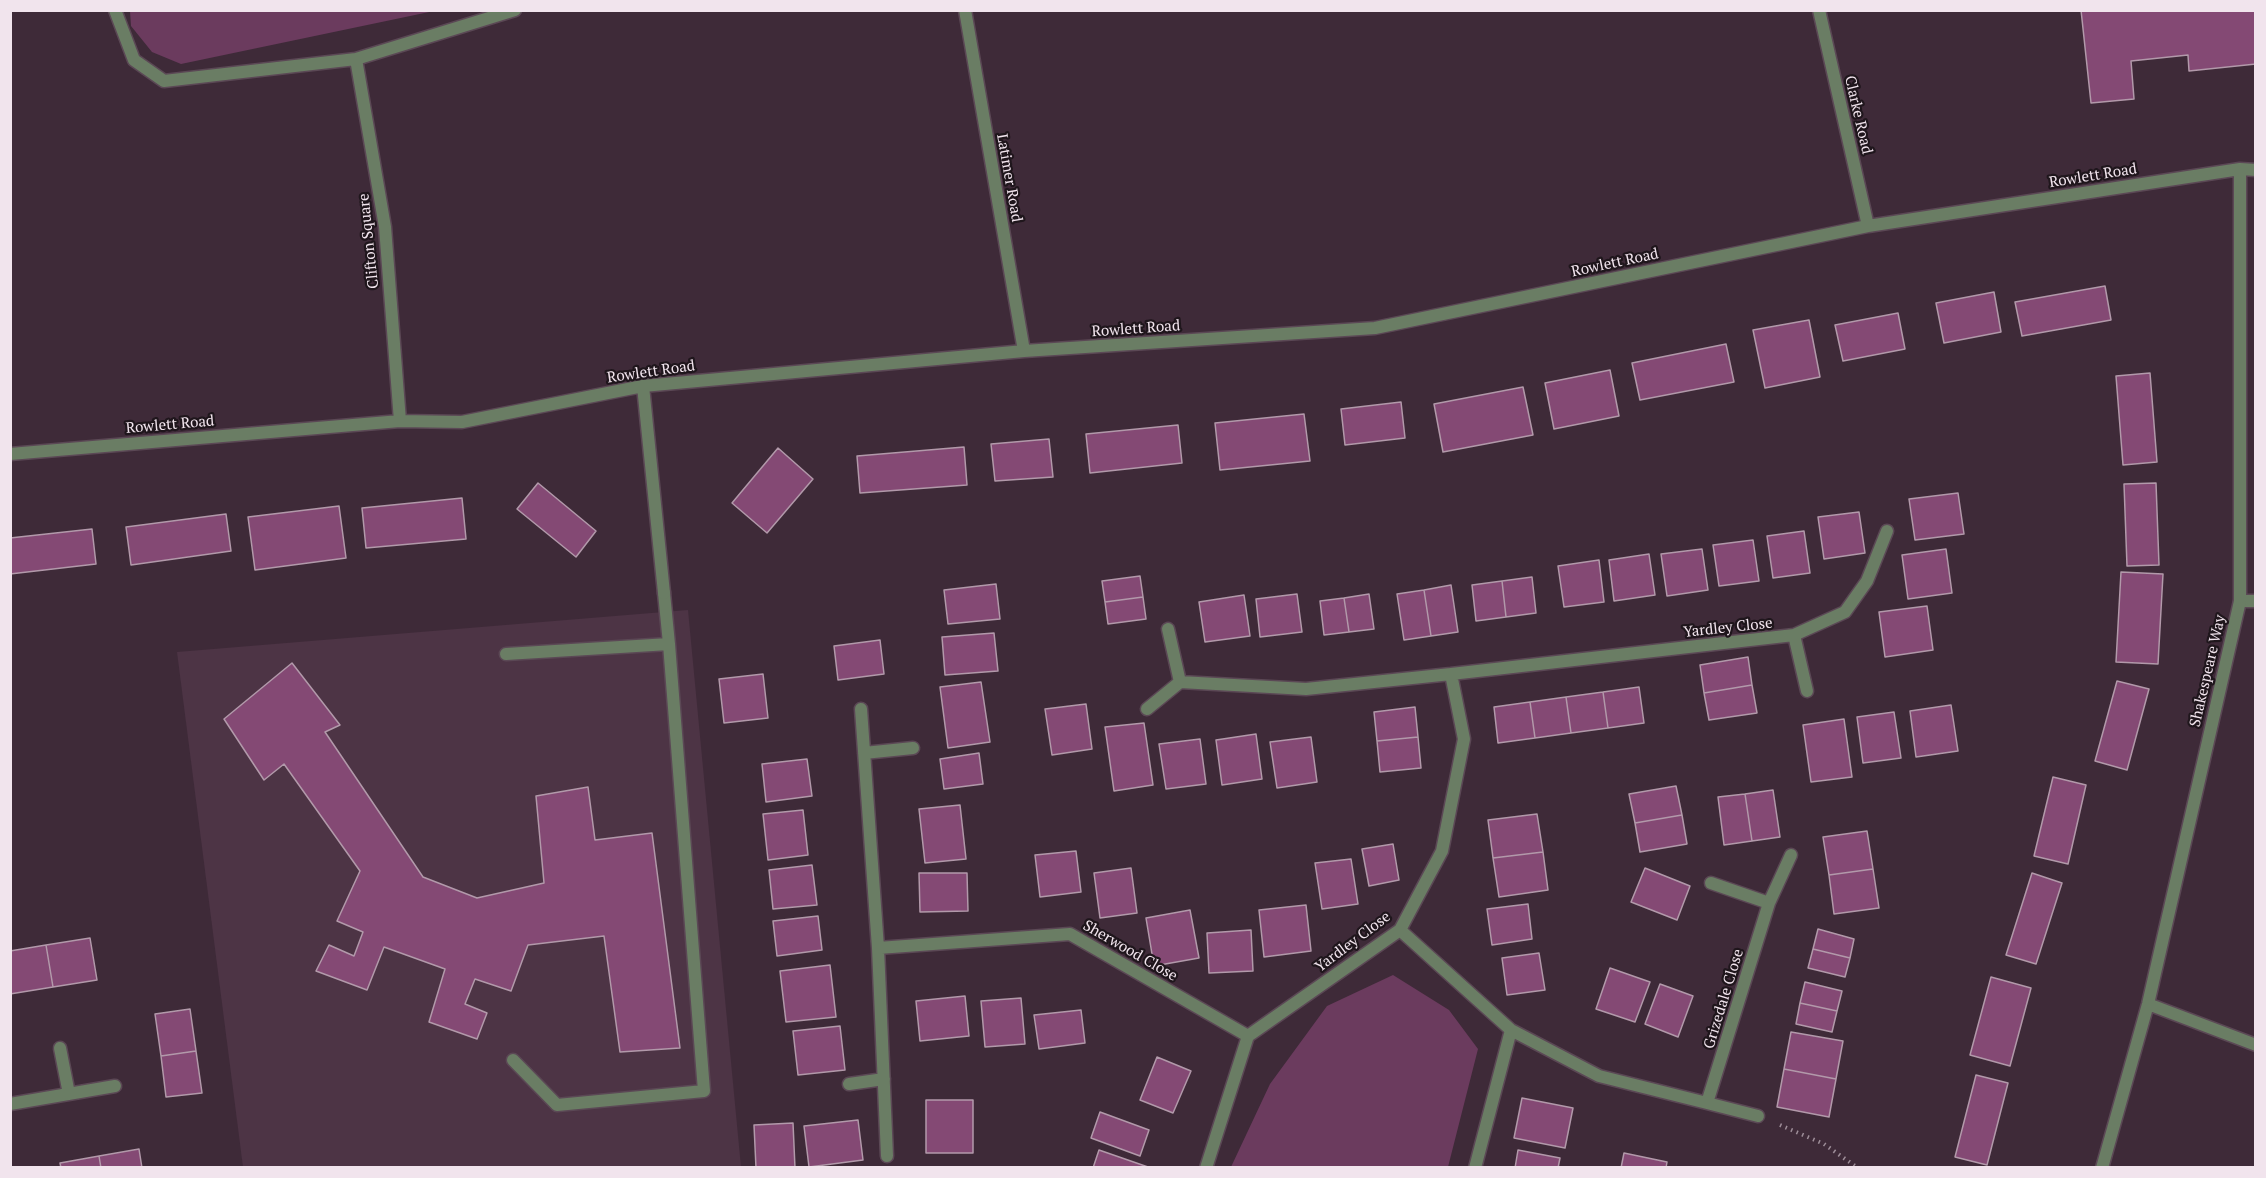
<!DOCTYPE html>
<style>
body{margin:0}
#map{position:relative;width:2266px;height:1178px;overflow:hidden;background:#3e2a38;font-family:"PT Serif",serif}
canvas{display:block}
.frame{position:absolute;inset:0;border:12px solid #f1e4ed;pointer-events:none}
</style>
<div id="map">
<canvas width="2266" height="1178"></canvas>
<div class="frame"></div>
</div>
<script>
const ctx = document.querySelector('canvas').getContext('2d');
ctx.lineJoin = 'round';
function paint(path, color) {
  ctx.fillStyle = color;
  ctx.fill(path, 'evenodd');
}
function stroke(path, color, width, dash) {
  ctx.strokeStyle = color;
  ctx.lineWidth = width;
  ctx.lineCap = dash ? 'butt' : 'round';
  ctx.setLineDash(dash || []);
  ctx.stroke(path);
}
function drawText(font, color, halo, rows, align = 'center') {
  ctx.font = font + ' "PT Serif",serif';
  ctx.lineWidth = 4.5;
  ctx.setLineDash([]);
  ctx.textBaseline = 'middle';
  ctx.strokeStyle = halo;
  ctx.fillStyle = color;
  for (const [text, x, y, turn = 0] of rows) {
    ctx.save();
    ctx.translate(x, y);
    ctx.rotate((+turn || 0) * Math.PI / 180);
    ctx.textAlign = isNaN(turn) ? turn : align;
    if (halo) ctx.strokeText(text, 0, 0);
    ctx.fillText(text, 0, 0);
    ctx.restore();
  }
}
paint(new Path2D(`
 M688,610L741,1167H243L177,652Z`), '#4d3445');
paint(new Path2D(`
 M130,11V10L434,11L181,64L152,52L131,26Z
 M1393,975L1449,1010L1478,1049L1448,1167H1231L1270,1084L1327,1006Z`), '#6b3b5e');
const building = new Path2D(`
 M2081,10H2256V64L2189,71L2188,55L2131,61L2134,99L2091,103Z
 M2105,286L2111,320L2022,336L2015,302Z
 M1994,292L2001,332L1944,343L1936,303Z
 M1898,313L1905,349L1843,361L1835,325Z
 M1809,320L1820,377L1765,388L1753,330Z
 M1726,344L1734,382L1640,400L1632,363Z
 M1610,370L1619,416L1554,429L1545,383Z
 M2150,373L2157,462L2123,465L2116,376Z
 M1523,387L1533,435L1443,452L1434,404Z
 M1401,402L1405,438L1345,445L1341,409Z
 M1304,414L1310,461L1220,470L1215,423Z
 M1178,425L1182,463L1090,473L1086,434Z
 M1049,439L1053,477L995,481L991,444Z
 M964,447L967,485L860,493L857,456Z
 M778,448L813,479L767,533L732,503Z
 M538,483L596,531L576,557L517,509Z
 M2156,483L2159,565L2127,566L2124,484Z
 M1958,493L1964,534L1915,540L1909,499Z
 M462,498L466,539L366,548L362,508Z
 M339,506L346,558L255,570L248,517Z
 M1859,512L1865,553L1824,559L1818,517Z
 M226,514L231,551L131,565L126,527Z
 M92,529L96,564L10,574V538Z
 M1804,531L1810,573L1773,578L1767,536Z
 M1753,540L1759,581L1719,586L1713,545Z
 M1702,549L1708,590L1667,596L1661,554Z
 M1946,549L1952,593L1908,599L1902,555Z
 M1649,554L1655,595L1614,601L1609,560Z
 M1599,560L1604,602L1564,607L1558,566Z
 M2121,572L2163,574L2158,664L2116,662Z
 M1140,576L1143,597L1105,602L1102,581Z
 M1532,577L1536,613L1506,617L1502,581Z
 M1502,581L1506,617L1476,621L1472,585Z
 M996,584L1000,619L948,624L944,590Z
 M1451,585L1458,632L1431,636L1424,590Z
 M1424,590L1431,636L1404,640L1397,594Z
 M1297,594L1302,632L1260,637L1256,599Z
 M1369,594L1374,629L1349,632L1344,598Z
 M1244,595L1250,636L1205,642L1199,602Z
 M1143,597L1146,619L1108,624L1105,602Z
 M1344,598L1349,632L1324,635L1320,601Z
 M1927,606L1933,650L1885,657L1879,612Z
 M994,633L998,671L945,675L942,637Z
 M880,640L884,674L838,680L834,646Z
 M1748,657L1752,685L1704,693L1700,665Z
 M292,663L340,725L325,732L423,877L477,898L544,883L536,796L588,787L595,840L652,833L680,1048L620,1052L604,936L528,945L511,991L475,979L465,1004L487,1013L477,1039L429,1022L445,969L384,947L367,990L316,971L329,945L354,956L363,932L337,921L360,871L284,764L264,780L224,719Z
 M763,674L768,718L724,723L719,679Z
 M2117,681L2149,689L2127,770L2095,761Z
 M981,682L990,742L948,748L940,687Z
 M1752,685L1757,713L1709,720L1704,693Z
 M1639,687L1644,723L1608,728L1603,692Z
 M1603,692L1608,728L1571,733L1566,697Z
 M1566,697L1571,733L1535,738L1530,702Z
 M1530,702L1535,738L1498,743L1494,707Z
 M1086,704L1092,749L1052,755L1045,709Z
 M1951,705L1958,751L1916,757L1910,711Z
 M1415,707L1418,737L1377,741L1374,712Z
 M1894,712L1901,758L1863,763L1857,717Z
 M1844,719L1852,777L1811,782L1803,725Z
 M1144,723L1153,785L1114,791L1105,727Z
 M1256,734L1262,779L1222,785L1216,740Z
 M1311,737L1317,782L1277,788L1270,742Z
 M1418,737L1421,768L1380,772L1377,741Z
 M1200,739L1206,784L1166,789L1159,744Z
 M979,753L983,784L944,789L940,759Z
 M807,759L812,796L766,802L762,764Z
 M2053,777L2086,785L2068,864L2034,856Z
 M1676,786L1682,815L1635,823L1629,794Z
 M1773,790L1780,837L1752,841L1745,794Z
 M1745,794L1752,841L1724,845L1718,797Z
 M960,805L966,859L925,863L919,809Z
 M803,810L808,855L768,860L763,814Z
 M1537,814L1543,852L1493,858L1488,820Z
 M1682,815L1687,844L1640,852L1635,823Z
 M1867,831L1873,869L1829,875L1823,837Z
 M1393,844L1399,880L1369,886L1362,849Z
 M1076,851L1081,892L1040,897L1035,855Z
 M1543,852L1548,890L1499,897L1493,858Z
 M1351,859L1358,904L1322,909L1315,863Z
 M812,865L817,905L773,909L769,870Z
 M1131,868L1137,913L1100,918L1094,873Z
 M1645,868L1690,886L1677,920L1631,902Z
 M1873,869L1879,908L1834,914L1829,875Z
 M919,873H967L968,911L920,912Z
 M2032,873L2062,883L2036,964L2006,955Z
 M1528,904L1532,939L1492,945L1487,909Z
 M1306,905L1311,951L1264,957L1259,910Z
 M1190,910L1199,958L1154,966L1146,918Z
 M818,916L822,950L777,956L773,921Z
 M1818,929L1854,939L1850,958L1813,949Z
 M1251,930L1253,971L1209,973L1207,933Z
 M90,938L97,980L53,987L46,945Z
 M46,945L53,987L10,994V951Z
 M1813,949L1850,958L1845,977L1808,968Z
 M1539,953L1545,990L1507,995L1502,958Z
 M830,965L836,1017L786,1022L780,971Z
 M1610,968L1650,982L1635,1022L1596,1009Z
 M1991,977L2031,988L2010,1066L1970,1055Z
 M1805,982L1842,991L1837,1011L1800,1003Z
 M1660,984L1693,996L1678,1037L1645,1024Z
 M965,996L969,1036L920,1041L916,1001Z
 M1021,998L1025,1044L985,1047L981,1001Z
 M1800,1003L1837,1011L1832,1032L1796,1024Z
 M190,1009L196,1051L161,1056L155,1014Z
 M1081,1010L1085,1043L1039,1049L1034,1015Z
 M840,1026L845,1070L798,1075L793,1031Z
 M1791,1032L1843,1041L1836,1079L1784,1069Z
 M196,1051L202,1093L166,1097L161,1056Z
 M1157,1057L1191,1071L1173,1113L1140,1100Z
 M1784,1069L1836,1079L1829,1117L1777,1107Z
 M1976,1075L2008,1083L1987,1165L1955,1157Z
 M1522,1098L1573,1108L1565,1148L1514,1138Z
 M926,1100H973V1153H926Z
 M1100,1112L1149,1130L1140,1156L1091,1138Z
 M858,1120L863,1160L809,1167L804,1126Z
 M793,1123L795,1168H756L754,1125Z
 M139,1149L142,1168H101L99,1156Z
 M1099,1150L1148,1167V1168H1093Z
 M1518,1150L1560,1158L1558,1168H1515Z
 M1624,1153L1667,1162L1666,1168H1621Z
 M99,1156L101,1168H61L60,1163Z`);
paint(building, '#844974');
stroke(building, '#b299aa', 1.5);
const lane = new Path2D(`
 M2240,601H2256
 M506,654L669,644L664,593
 M513,1060L557,1105L704,1091L669,644`);
const street = new Path2D(`
 M115,10L134,60L164,81L356,59
 M965,10L1024,351
 M1819,10L1868,226
 M643,386L664,593
 M400,421L385,227L356,59L515,10
 M10,454L400,421L462,422L643,386L1024,351L1375,328L1868,226L2240,169L2256,170
 M1168,629L1180,682
 M1794,635L1807,691
 M861,709L878,948L1070,934L1248,1036
 M1147,709L1180,682L1306,689L1451,674
 M864,753L913,748
 M1711,883L1769,903
 M1400,930L1511,1030L1599,1076L1707,1103L1769,903L1791,855
 M878,948L887,1156
 M2148,1004L2256,1045
 M60,1048L69,1094
 M849,1084L884,1079
 M1707,1103L1758,1116
 M10,1104L115,1086
 M1206,1168L1248,1036L1400,930L1442,851L1464,739L1451,674L1794,635L1845,612L1867,581L1887,531
 M1475,1168L1511,1030
 M2102,1168L2148,1004L2240,601V169`);
stroke(lane, '#5b4855', 15);
stroke(street, '#5b4855', 15);
stroke(new Path2D(`
 M1780,1125L1824,1144L1858,1168`), '#9d8d98', 4, [1.5, 4.5]);
stroke(lane, '#6a7d64', 12);
stroke(street, '#6a7d64', 12);
drawText('15px', '#f1e4ed', '#1f161c', [
 ["Clarke Road",1858,115,77],
 ["Rowlett Road",2093,176,-9],
 ["Latimer Road",1009,178,80],
 ["Clifton Square",369,241,-96],
 ["Rowlett Road",1615,263,-12],
 ["Rowlett Road",1136,329,-4],
 ["Rowlett Road",651,372,-8],
 ["Rowlett Road",170,425,-5],
 ["Yardley Close",1728,628,-6],
 ["Shakespeare Way",2208,671,-77],
 ["Yardley Close",1353,942,-37],
 ["Sherwood Close",1130,951,30],
 ["Grizedale Close",1724,999,-73]
]);
</script>
